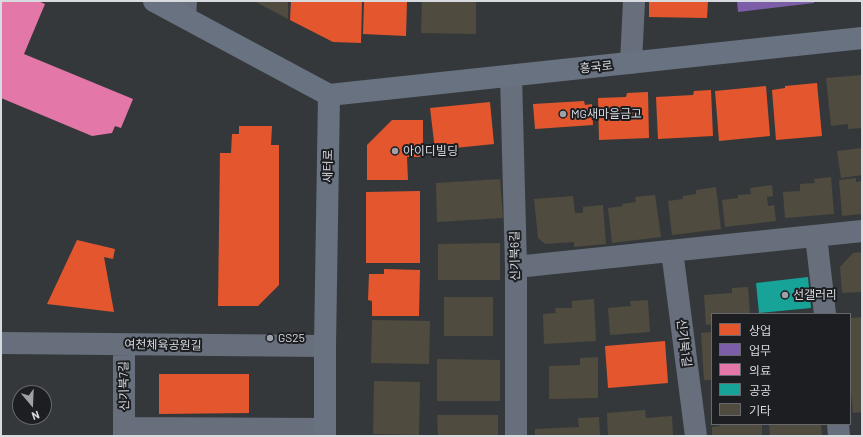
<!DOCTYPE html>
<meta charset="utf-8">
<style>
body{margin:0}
#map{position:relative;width:863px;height:437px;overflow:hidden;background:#35383b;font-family:Barlow,"Noto Sans KR",sans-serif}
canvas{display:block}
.frame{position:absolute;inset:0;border:2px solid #d7dadf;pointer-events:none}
.legend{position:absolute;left:711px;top:313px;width:140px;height:112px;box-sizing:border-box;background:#1c1e22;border:1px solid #67696e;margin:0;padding:5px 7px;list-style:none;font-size:12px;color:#d7dadf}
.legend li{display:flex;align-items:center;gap:8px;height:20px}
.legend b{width:20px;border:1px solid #67696e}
.north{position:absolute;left:12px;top:385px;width:40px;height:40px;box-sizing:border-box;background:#1c1e22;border:1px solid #67696e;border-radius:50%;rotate:161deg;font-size:11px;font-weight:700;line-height:16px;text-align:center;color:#d7dadf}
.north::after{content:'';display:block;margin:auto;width:14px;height:18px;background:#9ea1a6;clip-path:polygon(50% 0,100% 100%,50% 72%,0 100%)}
</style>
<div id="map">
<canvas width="863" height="437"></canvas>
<div class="frame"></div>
<ul class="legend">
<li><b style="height:11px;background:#e4572e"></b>상업</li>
<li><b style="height:11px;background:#7b5ea7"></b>업무</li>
<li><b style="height:11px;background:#e377a8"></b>의료</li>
<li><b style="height:11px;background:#17a398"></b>공공</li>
<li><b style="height:11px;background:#504b3f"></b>기타</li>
</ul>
<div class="north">N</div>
</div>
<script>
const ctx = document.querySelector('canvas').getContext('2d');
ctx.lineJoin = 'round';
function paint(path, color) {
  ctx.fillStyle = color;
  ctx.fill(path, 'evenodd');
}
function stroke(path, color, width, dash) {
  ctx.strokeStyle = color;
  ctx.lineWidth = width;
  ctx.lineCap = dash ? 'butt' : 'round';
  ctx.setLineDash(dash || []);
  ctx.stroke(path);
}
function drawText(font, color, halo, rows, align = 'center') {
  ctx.font = font + ' Barlow,"Noto Sans KR",sans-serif';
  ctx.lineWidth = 4;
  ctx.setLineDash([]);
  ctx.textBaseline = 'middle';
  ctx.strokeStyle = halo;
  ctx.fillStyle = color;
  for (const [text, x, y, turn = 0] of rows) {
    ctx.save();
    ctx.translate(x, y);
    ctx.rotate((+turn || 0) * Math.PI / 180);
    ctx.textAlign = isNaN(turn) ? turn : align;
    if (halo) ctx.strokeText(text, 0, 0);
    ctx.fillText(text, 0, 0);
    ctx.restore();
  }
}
paint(new Path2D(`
 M291,1H362L361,43L333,42L290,20Z
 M364,1H407L406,36L363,34Z
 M649,1H708L707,18L649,17Z
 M817,83L822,136L776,140L772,90L785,88V86Z
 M766,86L770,136L719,141L715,91Z
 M711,90L713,136L658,139L656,97L693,95L694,91Z
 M648,92L649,138L599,140L598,98L626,97L627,93Z
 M584,101L585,105L592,104L593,125L535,129L533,104Z
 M490,102L494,144L435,150L430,108Z
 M392,120H423V157H407L408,180H367V145Z
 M239,126H272L271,145H279V285L258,306H218L220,153H231L232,134H239Z
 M420,191V263H366V192Z
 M77,240L115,249L113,259L104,257L114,312L47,304Z
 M384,269L420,270L419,316H372V301L368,300L369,274H384Z
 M665,341L668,383L608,388L605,346Z
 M159,374H249V413L159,414Z`), '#e4572e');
paint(new Path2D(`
 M737,1H814V3L738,12Z`), '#7b5ea7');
paint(new Path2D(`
 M1,1H38L45,4L24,54L133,99L121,128L115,126L112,133L92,136L1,98Z`), '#e377a8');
paint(new Path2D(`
 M808,277L811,308L759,313L756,283Z`), '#17a398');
paint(new Path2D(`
 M254,1H288V19Z
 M422,1H476V34L421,33Z
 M862,75V128L848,129V124L831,126L826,78Z
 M862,148V175L841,178L837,151Z
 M831,177L834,214L785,218L783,192L800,191V184L815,183L814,179Z
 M856,178V182L862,181V214L842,216L839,180Z
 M500,179L503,218L437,222L436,183Z
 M772,185L773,196L767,197L768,206L774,205L776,221L725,227L722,200L738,198V195L751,194L750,188Z
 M716,187L721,229L672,235L668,201L683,199V196L696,194V190Z
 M655,195L661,237L612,243L608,208L623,206L622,204L636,202L635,197Z
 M573,196L575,213H583V207L603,205L606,244L574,247V242L545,244L538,238L534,199Z
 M500,243V280H438V244Z
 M862,252V292L842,293L840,267L853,253Z
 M748,287L750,314H712V324L706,325L704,295L732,293V288Z
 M444,297H493V336H444Z
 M594,299L596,341L544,344L543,314L556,313L555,308H572V301Z
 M648,300L650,332L610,335L608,308L631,306L630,301Z
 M862,317V412L853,413L850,378V318Z
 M372,320L430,321L429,364L371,363Z
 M712,332V380H704L701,333Z
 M598,357V398L549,399V366L580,365V358Z
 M437,359L500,360V401H437Z
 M374,381L420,382L419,435L373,434Z
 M645,410L646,418L672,416L673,436H608L607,413Z
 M437,415H498V436H438Z
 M599,417L600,436H535V429L579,427L578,418Z
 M720,424H762V436H712V427L720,426Z
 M769,424H821L822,436H770Z`), '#504b3f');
stroke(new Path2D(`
 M185,16L186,1
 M631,63L634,1
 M511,76L516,267V436
 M816,236L825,314
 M672,251L696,436
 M516,267L862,231
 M1,343L325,346
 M124,345V436
 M838,424L839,436
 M125,428L325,429`), '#676f7c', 22);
stroke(new Path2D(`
 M154,1L329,95L325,346V436
 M329,95L862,38`), '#687280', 22);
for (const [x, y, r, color] of [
 [563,114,4,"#9ea1a6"],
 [395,151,4,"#9ea1a6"],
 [785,295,4,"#9ea1a6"],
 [270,338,4,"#9ea1a6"]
]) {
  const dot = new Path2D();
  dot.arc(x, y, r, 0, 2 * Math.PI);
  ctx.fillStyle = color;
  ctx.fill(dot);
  stroke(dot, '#1c1e22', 1.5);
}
drawText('12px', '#d7dadf', '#1c1e22', [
 ["흥국로",596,67,-6],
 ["새터로",328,166,-89],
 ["신기북6길",515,256,-91],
 ["신기북1길",684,343,83],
 ["여천체육공원길",163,345,1],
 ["신기북7길",124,386,-91]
]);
drawText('12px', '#d7dadf', '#1c1e22', [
 ["MG새마을금고",571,114],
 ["아이디빌딩",403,151],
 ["선갤러리",793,295],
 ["GS25",278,338]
], 'left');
</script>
